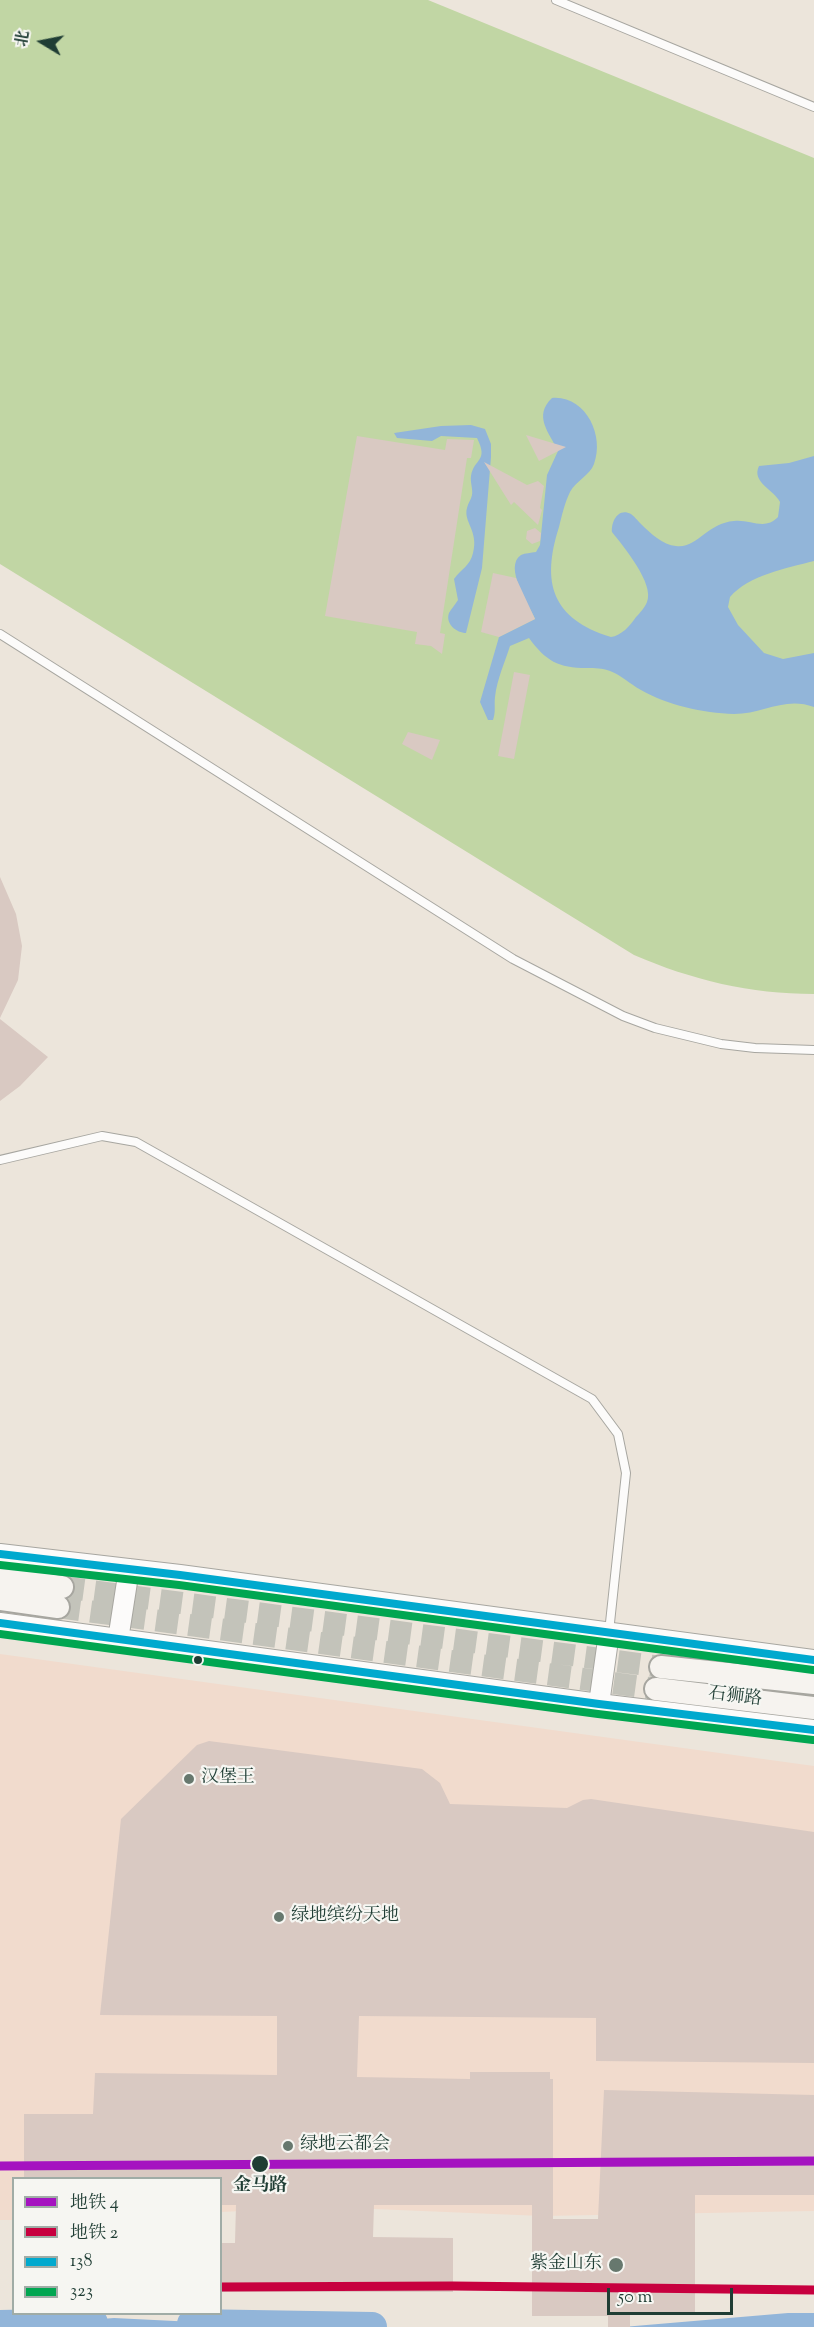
<!DOCTYPE html>
<meta charset="utf-8">
<style>
body{margin:0}
#map{position:relative;width:814px;height:2327px;overflow:hidden;background:#ece5db;font-family:"Sorts Mill Goudy","Noto Serif SC",serif}
canvas{display:block}
.legend{position:absolute;left:12px;top:2177px;width:210px;height:138px;box-sizing:border-box;background:#f6f6f2;border:2px solid #a0aca6;margin:0;padding:8px 10px;list-style:none;font-size:18px;color:#1f3d34}
.legend li{display:flex;align-items:center;gap:12px;height:30px}
.legend b{width:30px;border:2px solid #a0aca6}
.north{position:absolute;left:12px;top:12px;width:60px;height:60px;-webkit-text-stroke:4px #f6f6f2;paint-order:stroke;rotate:280deg;font-size:16px;font-weight:700;line-height:24px;text-align:center;color:#1f3d34}
.north::after{content:'';display:block;margin:auto;width:21px;height:27px;background:#1f3d34;clip-path:polygon(50% 0,100% 100%,50% 72%,0 100%)}
.scale{position:absolute;left:607px;top:2288px;width:126px;height:27px;box-sizing:border-box;border:3px solid #1f3d34;border-top:0;padding-left:8px;font-size:18px;line-height:21px;white-space:nowrap;color:#1f3d34;-webkit-text-stroke:4px #f6f6f2;paint-order:stroke}
</style>
<div id="map">
<canvas width="814" height="2327"></canvas>
<ul class="legend">
<li><b style="height:8px;background:#a513c0"></b>地铁 4</li>
<li><b style="height:8px;background:#c7003f"></b>地铁 2</li>
<li><b style="height:8px;background:#00a9ce"></b>138</li>
<li><b style="height:8px;background:#00a651"></b>323</li>
</ul>
<div class="north">北</div>
<div class="scale">50 m</div>
</div>
<script>
const ctx = document.querySelector('canvas').getContext('2d');
ctx.lineJoin = 'round';
function paint(path, color) {
  ctx.fillStyle = color;
  ctx.fill(path, 'evenodd');
}
function stroke(path, color, width, dash) {
  ctx.strokeStyle = color;
  ctx.lineWidth = width;
  ctx.lineCap = dash ? 'butt' : 'round';
  ctx.setLineDash(dash || []);
  ctx.stroke(path);
}
function drawText(font, color, halo, rows, align = 'center') {
  ctx.font = font + ' "Sorts Mill Goudy","Noto Serif SC",serif';
  ctx.lineWidth = 4.5;
  ctx.setLineDash([]);
  ctx.textBaseline = 'middle';
  ctx.strokeStyle = halo;
  ctx.fillStyle = color;
  for (const [text, x, y, turn = 0] of rows) {
    ctx.save();
    ctx.translate(x, y);
    ctx.rotate((+turn || 0) * Math.PI / 180);
    ctx.textAlign = isNaN(turn) ? turn : align;
    if (halo) ctx.strokeText(text, 0, 0);
    ctx.fillText(text, 0, 0);
    ctx.restore();
  }
}
paint(new Path2D(`
 M0,1654L814,1766V2211L542,2216L326,2207L221,2212L220,2178H14L13,2220H0Z`), '#f1dbcd');
paint(new Path2D(`
 M0,0H428L814,158V994C750,994 692,980 634,955L0,564Z`), '#c1d6a4');
paint(new Path2D(`
 M552,398C585,395 605,435 594,464C590,475 576,481 570,492C565,502 562,515 559,527C541,583 552,619 611,637C621,636 631,625 636,617C640,613 645,607 647,602C655,584 623,546 612,532C611,522 618,507 631,514C634,516 638,521 641,524C650,533 663,545 676,546C697,549 707,523 734,521C750,519 765,531 778,517L780,502C774,490 751,482 759,466L789,463L814,456V561C787,568 749,575 730,597L728,607L738,625L764,653L783,659L814,653V707C785,696 763,714 734,714C703,713 667,705 641,690C630,684 621,675 610,671C602,668 595,668 587,668C558,668 546,661 529,638L510,646C505,662 497,679 495,697C494,705 496,711 493,720H488L480,702L499,637L535,619C529,605 503,567 521,555C525,553 531,553 536,552L540,545L547,475L558,451C549,432 533,416 552,398Z
 M471,425L485,429L491,444V457L482,568L466,633C457,633 445,624 449,613C451,609 455,605 458,600L454,579C461,569 470,566 473,553C479,531 463,522 467,508C468,503 471,500 472,495C473,489 470,482 471,476C474,458 489,462 477,438L441,436L432,441L397,438L394,433L441,426Z
 M788,2313H814V2327H623Z
 M114,2318L255,2325L278,2327H0Z`), '#92b5d9');
stroke(new Path2D(`
 M192,2324L372,2327
 M0,2325L93,2323`), '#92b5d9', 30);
paint(new Path2D(`
 M526,435L566,447L539,461Z
 M357,436L445,450L447,439L474,440L471,458H467L440,633L445,634L442,654L431,646L415,644L417,632L325,616Z
 M484,462L527,485L538,481L544,486L540,508L542,510L538,525L514,502L511,505Z
 M535,528L541,533L540,541L532,544L526,539L527,531Z
 M493,573L516,578L535,619L499,637L481,632Z
 M514,672L530,675L514,759L498,756Z
 M408,732L440,740L432,760L402,744Z
 M0,877L16,914L22,946L18,980L0,1018Z
 M0,1019L48,1057L20,1086L0,1101Z
 M209,1741L422,1769L440,1783L450,1804L567,1808L583,1800L591,1799L814,1832V2063L596,2061V2018L359,2016L357,2077L470,2079V2072H550V2079H553V2219H598L604,2090L814,2095V2195H695V2315H630V2327H608V2316H532V2205H374L373,2237L453,2238V2292H220V2243H235L236,2205H220V2178H24V2114H93L95,2073L277,2075V2016L100,2015L121,1819L197,1745Z`), '#d9c9c2');
stroke(new Path2D(`
 M62,1587L661,1667
 M58,1607L656,1689`), '#c3c3ba', 22, [22, 11]);
const service = new Path2D(`
 M556,0L814,107
 M0,634L513,959L623,1016L655,1028L721,1044L755,1048L814,1050
 M0,1160L102,1136L136,1142L592,1399L618,1434L626,1473L609,1632`);
const tertiary = new Path2D(`
 M0,1554L180,1575L814,1660
 M0,1623L599,1704L814,1730
 M118,1640L129,1569
 M599,1704L609,1633`);
const secondary = new Path2D(`
 M0,1577L62,1587
 M0,1599L58,1607
 M661,1667L814,1683
 M656,1689L814,1708`);
stroke(service, '#a7a6a0', 10);
stroke(tertiary, '#a7a6a0', 22);
stroke(secondary, '#a7a6a0', 26);
stroke(service, '#fcfbfa', 8);
stroke(tertiary, '#fcfbfa', 20);
stroke(secondary, '#f6f3ef', 22);
stroke(new Path2D(`
 M0,1554L180,1575L814,1660
 M0,1623L599,1704L814,1730`), '#00a9ce', 8);
stroke(new Path2D(`
 M0,1565L179,1585L813,1670
 M0,1634L598,1714L813,1740`), '#00a651', 8);
stroke(new Path2D(`
 M0,2166L814,2161`), '#a513c0', 9);
stroke(new Path2D(`
 M220,2287L453,2286L814,2290`), '#c7003f', 9);
for (const [x, y, r, color] of [
 [198,1660,5,"#1f3d34"],
 [189,1779,6,"#67786e"],
 [279,1917,6,"#67786e"],
 [288,2146,6,"#67786e"],
 [260,2164,9,"#1f3d34"],
 [616,2265,8,"#67786e"]
]) {
  const dot = new Path2D();
  dot.arc(x, y, r, 0, 2 * Math.PI);
  ctx.fillStyle = color;
  ctx.fill(dot);
  stroke(dot, '#f6f6f2', 2);
}
drawText('18px', '#1f3d34', '#f6f6f2', [
 ["石狮路",735,1698,7]
]);
drawText('18px', '#1f3d34', '#f6f6f2', [
 ["汉堡王",201,1779],
 ["绿地缤纷天地",291,1917],
 ["绿地云都会",300,2146],
 ["紫金山东",602,2265,"right"]
], 'left');
drawText('bold 18px', '#1f3d34', '#f6f6f2', [
 ["金马路",260,2187]
]);
</script>
